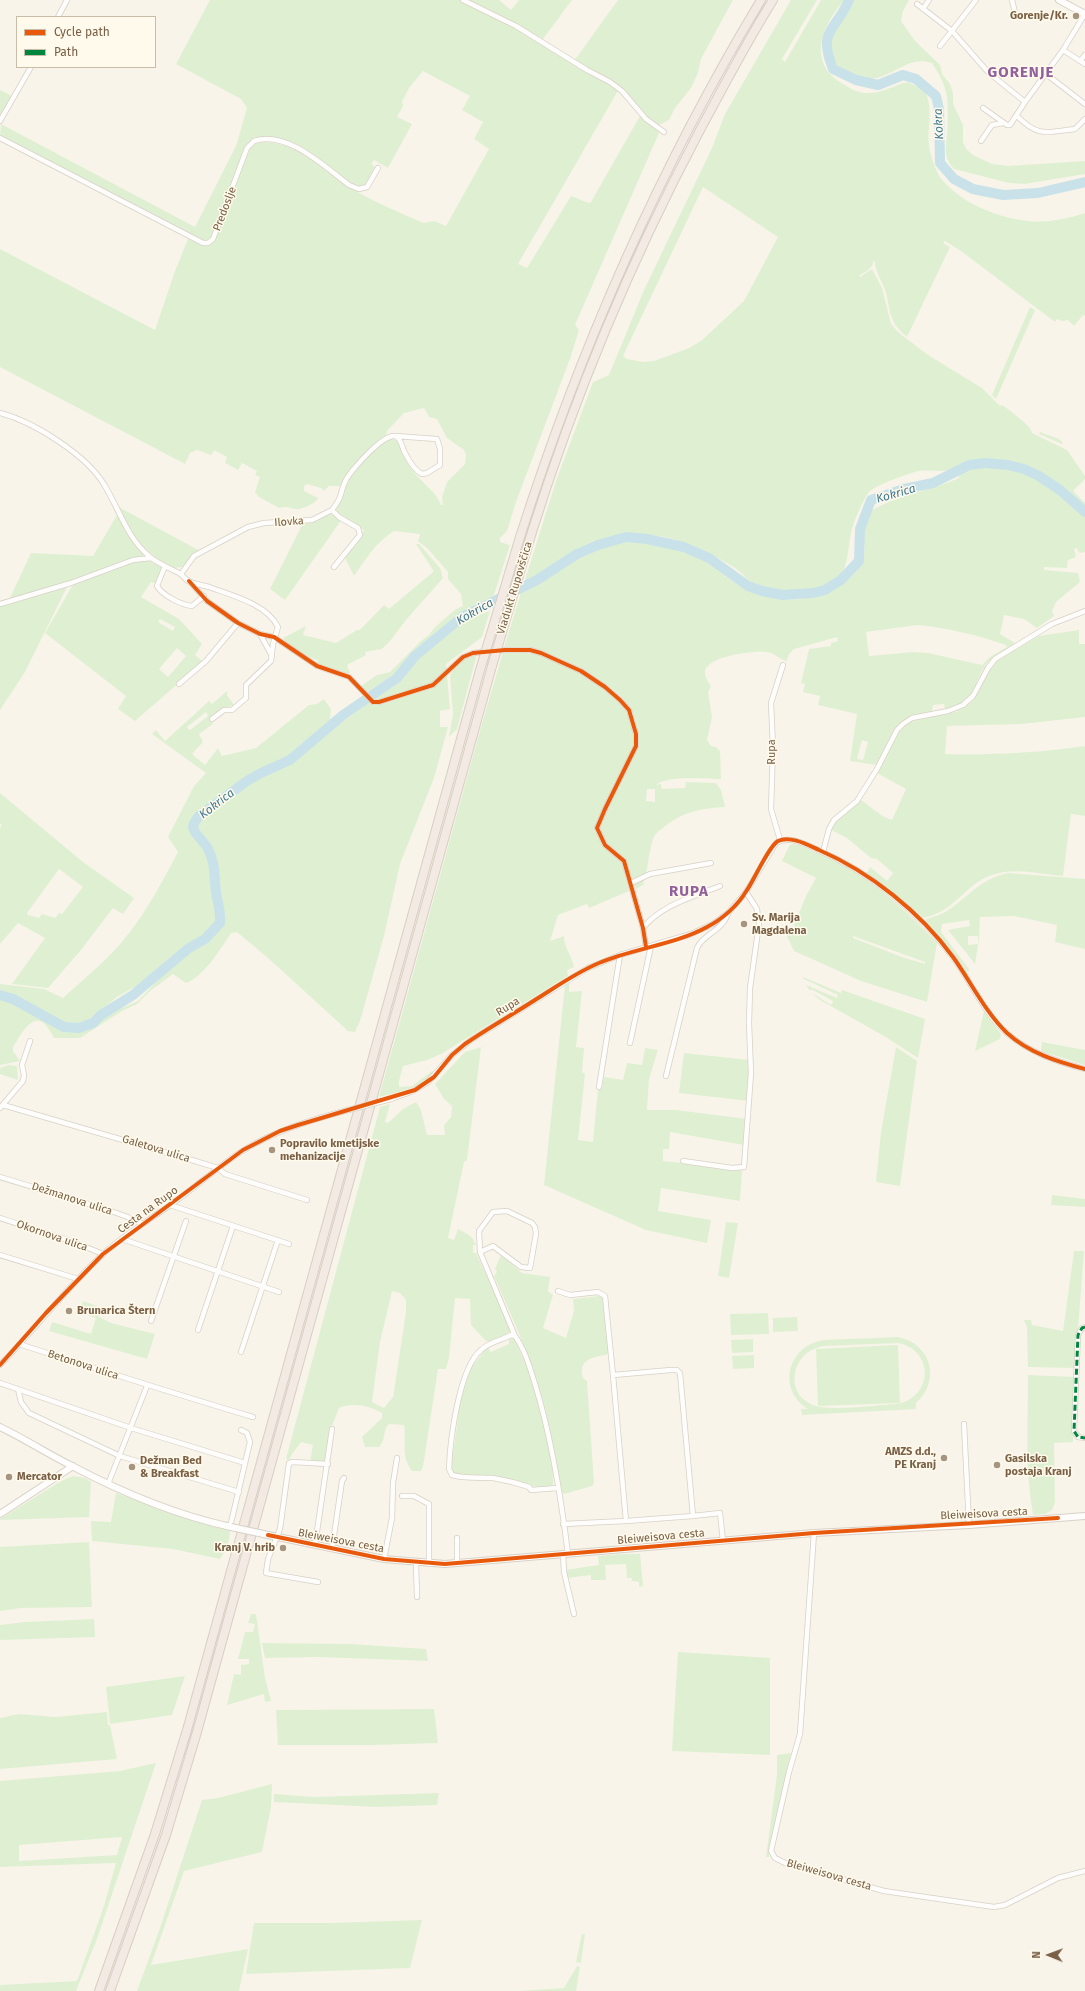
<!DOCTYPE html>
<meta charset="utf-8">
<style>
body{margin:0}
#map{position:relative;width:1085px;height:1991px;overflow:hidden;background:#f8f4e9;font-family:"Fira Sans",sans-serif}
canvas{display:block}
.legend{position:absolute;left:16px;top:16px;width:140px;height:52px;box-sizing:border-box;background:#fffaeb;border:1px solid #c9bca9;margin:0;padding:5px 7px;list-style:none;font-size:12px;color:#796046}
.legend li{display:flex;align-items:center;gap:8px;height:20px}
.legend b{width:20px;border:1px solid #c9bca9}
.north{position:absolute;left:1029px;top:1935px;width:40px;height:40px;-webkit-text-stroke:3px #fffaeb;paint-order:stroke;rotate:271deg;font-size:11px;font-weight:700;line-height:16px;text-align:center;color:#796046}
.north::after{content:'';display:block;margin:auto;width:14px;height:18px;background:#796046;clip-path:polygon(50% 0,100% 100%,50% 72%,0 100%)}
</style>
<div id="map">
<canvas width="1085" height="1991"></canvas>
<ul class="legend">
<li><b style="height:5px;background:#e8590c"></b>Cycle path</li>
<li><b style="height:5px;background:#00873e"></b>Path</li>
</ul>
<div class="north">N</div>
</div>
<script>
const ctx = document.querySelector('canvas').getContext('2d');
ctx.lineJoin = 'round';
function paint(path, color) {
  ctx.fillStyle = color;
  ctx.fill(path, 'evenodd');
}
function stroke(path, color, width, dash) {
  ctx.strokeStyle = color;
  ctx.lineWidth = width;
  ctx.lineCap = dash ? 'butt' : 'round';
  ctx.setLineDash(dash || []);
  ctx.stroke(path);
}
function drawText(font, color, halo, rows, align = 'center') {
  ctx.font = font + ' "Fira Sans",sans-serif';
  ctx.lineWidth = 3;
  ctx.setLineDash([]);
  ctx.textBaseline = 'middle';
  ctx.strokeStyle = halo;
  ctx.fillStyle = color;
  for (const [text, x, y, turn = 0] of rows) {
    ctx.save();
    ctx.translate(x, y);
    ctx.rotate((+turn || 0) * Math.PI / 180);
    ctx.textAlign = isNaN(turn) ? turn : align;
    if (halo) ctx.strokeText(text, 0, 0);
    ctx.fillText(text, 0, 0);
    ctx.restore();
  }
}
paint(new Path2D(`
 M210,0H461L511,24L619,89L518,264L527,268L571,196L589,203L591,202L641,114L659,133L575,325L579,330L571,356L516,502L507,531L500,538V542L510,545L493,598L452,619L412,655L397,672L366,693L361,686L377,675L390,672L421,641L429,635L434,628L456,609L463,606L461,594L448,579V572L428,549L418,541L420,534L394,531C376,542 366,559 354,576L345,558L364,530L337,512C338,481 364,460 384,440L391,438L397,441C403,453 407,466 417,476C426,486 436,492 441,505H443L442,497L447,482L465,464L466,454L464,450L447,438L437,419L429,417L424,408L404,413L387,431L386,435L352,469L341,486H329L324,491L321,488L307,484L304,486V491L318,498C316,503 305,508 299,509C292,510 288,505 279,508L259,497L255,492L260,477L255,475L257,471L242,463L238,470L225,463L227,457L214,450L211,455L197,450L190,453L185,464L0,367V249L155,330L175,271L188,239L203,245L213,242L250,148L258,142C304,142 313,166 349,187C372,201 399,212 423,223L434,221L446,226L489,149L474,139L483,122L462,110L470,96L423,71L409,88L402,102L403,106L397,117L412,124L388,168L374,160L371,164L375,167L366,185L360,187L351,184C325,165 299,138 265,138C257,138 251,139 247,147L211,239L205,242L0,135L1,124L195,227L236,146L247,108L241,99L176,64Z
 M466,0H499L511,10L519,0H572L543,39Z
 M618,0H733L701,59L698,73L691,88L675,108L669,120L659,125L651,122L629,96L574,61Z
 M791,0H817L782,59L785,62L821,0H844C824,24 806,60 840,82C848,87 857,93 866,93C880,94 893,86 907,82L924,89C936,112 924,130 931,155C934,164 937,175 944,182C964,204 999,218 1028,221C1047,223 1067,219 1085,213V316L1083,315L1074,326L1068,320L1062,321L1057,319L1055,322L961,251L945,241L943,243L950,247L907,337C889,322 891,313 886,293C883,281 875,273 875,261L873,262C873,269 864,272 859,276L860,277L872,269L882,288L891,324L898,332L928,355L982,388L1000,406L1002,405C1009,410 1031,425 1032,433L1067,450L1085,476V479L1073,491L1085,503V509C1046,475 1022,458 967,463C959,464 951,471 942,471C934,471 926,470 918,471C908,474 875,485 869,492C863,500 853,523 851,533C846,562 849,584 812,590C797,592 776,592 761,588C750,584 744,574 735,568C704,548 660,529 624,536C586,543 556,566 524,583L556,481L593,382L609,375L644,290L712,148L725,114ZM703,187L778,237L744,301L701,341L689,348L654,361L643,362L627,359L623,356Z
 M853,0H909L903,11L901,21L915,41L940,65L942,74L950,84L953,93V104L963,125V142L966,149L973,155L992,164L1008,166L1085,161V174L1025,184L1009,183L954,169C943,157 946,148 947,134C948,123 948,109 947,97C945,84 939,74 932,63C910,56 897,73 877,78C867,80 857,77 848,72C843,69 834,65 832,59C824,39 842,15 853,0Z
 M0,90L12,96L0,119Z
 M1030,307L1035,310L996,399L992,395Z
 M1040,432L1059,439L1063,443L1062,444L1039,434Z
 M985,466C992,466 1000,466 1007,467C1036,471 1066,494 1085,516V552L1080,553L1076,548L1074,549L1076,557L1068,560L1067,568L1044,567V570L1078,573L1080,582L1056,602L1052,611L1054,616L1037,628L1024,619L1004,615L1000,634L1015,643L1014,644C1005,651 993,656 986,665C971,685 978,703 945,709L944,704L933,705L932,711L904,721L877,765L850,761L857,714L818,705L820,696L803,692L805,684L801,683L809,649L831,646V643L838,641L837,637L794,649L789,654L787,661C779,659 774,653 767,652C754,650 706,656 705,672C704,676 709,682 711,687L708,692L712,717L707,740L711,746L716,747L720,751L721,779C707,779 665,775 656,785L661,784L662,789L685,788L686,782L716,783L721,790L725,807C702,808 683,812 665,826C661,830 656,832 654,837C649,848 648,870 643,885L636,889L632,877L627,874L626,878L629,891L589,908L587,904L558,915L550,941L564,936C563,945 572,956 574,967L567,970L568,976L441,1054L427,1060L403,1066L399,1081V1087L412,1086L432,1071L434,1073C418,1089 399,1092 379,1097L481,727L503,652C515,653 528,652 540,655C564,663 605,684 621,704C626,710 630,718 632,726C634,734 636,742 632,750L636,751L639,747C639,734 637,720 630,708C617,684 559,654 532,648C523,647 513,648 504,648L521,592C556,574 591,539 632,539C653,546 675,546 694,555C710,562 722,575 737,584C765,601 804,606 833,589C843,583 857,574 862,563C867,554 863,542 864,533C865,526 867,519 869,512C896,495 930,491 959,478V474C965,466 976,467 985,466ZM917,625C948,628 977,635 1006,645L1007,647L990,657L982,665L928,653L913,652L869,656L866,632ZM862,740L868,742L863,760L857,759ZM647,789H655V802L646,801Z
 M117,506L200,551L183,567L172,568C144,552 131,535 117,506Z
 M328,514L334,515L340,519V522L285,600L270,589L303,523Z
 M117,515L128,535L144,554L143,556L122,561L86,577L10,598L31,553L93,556Z
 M416,544H419L440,568L443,578L406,620L390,641L382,649L365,652L366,655L347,665L350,673L345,674L317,664L318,660C306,656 290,650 283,638L306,626L303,635L336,643L357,630H360L384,605L389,609L433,572V570Z
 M140,561H149L161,566L162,570L157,584L151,582L141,597L179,619L202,644L195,655L203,662L135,721L118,709L126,696L45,633L72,586L118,567ZM160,619L175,627L173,631L158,622ZM177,648L186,656L168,677L159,669Z
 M67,587L25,672L0,710V606Z
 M490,611L482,637L446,664L450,709L440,711V727H448L434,778L400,864L384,936L360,1021L355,1032L348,1031L268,958L237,932L231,933C221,948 204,977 186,983L173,974L150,991L137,1004L122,1011L80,1038H54C51,1033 47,1025 42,1022C30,1015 19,1038 13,1047V1051L20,1061L0,1065V997L6,998L66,1030L79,1032L97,1024L108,1014L138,1001L175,962L190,950L206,940L221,926L224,920L219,890V875L215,860L209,847L196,830L200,818L240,792L257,778L294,761L334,728L393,685L415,661L454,628L465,620Z
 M1079,630V644H1085V717L1022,724L947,726L945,754C992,755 1038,753 1085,746V816L1071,814L1063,876C1039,874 1015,867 992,875C963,885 956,912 922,918L892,892L867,873L870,867L887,881L893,873L877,859L871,858L847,838L831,830L835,822L861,800L884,817L892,820L906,789L877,773L899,732L908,723L933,715L956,712L969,704L975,698L991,667L998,660L1039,636Z
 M477,654L457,729L449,737L453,714L450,676L454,668L464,659Z
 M227,691V695L234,705L225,708L209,718L213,724L199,734L203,742L192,754L205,765L218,748L222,756L256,748L309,705L317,704L324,699L331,709L330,721L288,758L260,769L232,787L221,798L200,810L194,818L191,825V830L208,852L211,861L215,902L218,910V922L204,937L183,948L147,980L117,997L85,1023L74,1025L63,1024L39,1012L19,999L0,991V984L44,989L63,998C82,980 104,963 121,943C145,915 161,884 178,852L168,837L194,786L206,773L152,734L156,730L165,741L209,701L212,704ZM206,712L208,716L190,730L187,727Z
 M0,793L83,862L134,898L123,914L113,908L81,950L48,988L12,984L45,938L18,923L0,944V828L2,825L0,824ZM59,869L83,887L62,914L59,913L55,918L42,914L39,918L28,915L27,913Z
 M792,844C799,844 806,848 812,851C860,869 902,905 937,943L927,1002L861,981L794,951L785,932L790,931L793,928L806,896L816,878L782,861L789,846ZM853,936L925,962V964L902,957L853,938Z
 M1008,873L1085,879V949L1055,942L1057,925L1014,916L980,917L979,939L975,964L948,930L970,926L969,920L942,924L941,932L969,969L968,973L954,953L925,920C931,917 938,916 945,912C970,897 977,880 1008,873ZM968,936H978V944L968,945Z
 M803,977L841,993L842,990L925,1019L918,1058L884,1036L820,1000L812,993L831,1005L833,1001L811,989L810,991L806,985L837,998L838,995L804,979Z
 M569,983V992L582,991L576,1047L584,1048L582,1072L585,1074L578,1140L593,1142L598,1089H602L604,1077L623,1080L627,1063L642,1065L645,1048L658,1050L649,1079L647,1110H676L747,1119L744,1145L670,1132L669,1149H663V1161L739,1169L742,1171L740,1201L661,1188L658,1211L711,1220L707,1243L646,1230L544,1185L565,985Z
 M984,1011L1001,1034L1000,1039L975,1051Z
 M1042,1042L1085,1050V1065L1041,1051Z
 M481,1047L467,1160L464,1162L448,1238L454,1240L458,1229C466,1233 473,1236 476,1245H473V1253H476L511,1329L510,1332L491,1342L486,1341L471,1325L470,1299L455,1298L449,1358L446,1369H438L423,1467L421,1471H412C400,1454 407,1443 404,1425L389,1424C382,1431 386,1441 379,1447H365L362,1437L382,1418V1413C370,1406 353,1402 339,1408L330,1431L326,1463L310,1461L313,1445L301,1442L292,1454L289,1460L286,1459L380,1107L390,1104L385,1122L388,1123L403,1109L416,1102L421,1110L427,1135H445L444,1125L451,1117L452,1106L444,1099L435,1084L465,1052ZM392,1291L400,1293L406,1300V1312L394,1391L393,1397L384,1408L372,1402L380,1342Z
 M896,1047L917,1061L900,1186L876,1182L881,1132Z
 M684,1053L749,1060V1101L679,1093Z
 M9,1065L17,1066L18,1080L0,1074V1068Z
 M1052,1195L1085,1199V1207L1051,1205Z
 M726,1222L738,1223L729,1278L718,1276Z
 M1074,1251H1084L1075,1368L1028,1367L1027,1327L1024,1320H1031L1032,1325L1063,1331Z
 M502,1256L522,1273L550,1277L548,1291L553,1295L543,1328L566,1338L574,1311L573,1299L600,1296L603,1299L609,1352L606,1355C593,1357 578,1359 583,1378L587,1381L594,1483L592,1486L564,1494L562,1492C557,1467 553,1442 547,1417C536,1368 514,1322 494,1276L497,1272L495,1269L500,1257Z
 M83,1301L102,1308L99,1317L111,1323L155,1334L147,1359L49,1331L52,1322L91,1334L96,1318L79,1312Z
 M768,1313L769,1334L731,1335L730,1314Z
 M797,1317L798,1331L773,1332V1318Z
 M898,1337C932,1344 941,1381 916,1403V1409L802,1415L801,1409H808C776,1389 788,1345 824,1340ZM898,1343C935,1350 933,1399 896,1404C878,1405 832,1411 816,1406C783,1396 790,1351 824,1346Z
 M509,1339H514L516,1342C532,1378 544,1415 550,1454C551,1464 554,1475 553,1485C540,1491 524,1482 511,1480C492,1477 471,1480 453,1473L451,1469L461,1396L471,1368L485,1350L488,1348L491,1352L509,1344Z
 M753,1339V1352L732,1353L731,1340Z
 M898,1345L900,1403L818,1406L816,1349Z
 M754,1355V1368L733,1369L732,1356Z
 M1028,1375L1075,1377L1073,1442L1054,1443L1055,1502L1052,1510L1045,1514L1033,1515C1025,1469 1028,1421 1028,1375Z
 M73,1476L85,1478L91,1482L89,1517L0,1520V1519L61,1481Z
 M116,1493L193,1521L230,1531C230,1540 226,1551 220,1559L173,1549L92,1541L91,1521L111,1522Z
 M89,1542L92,1607L21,1608L0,1611V1547Z
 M622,1554H640L643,1586L639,1587V1582L632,1581V1578H627L626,1564L605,1565L606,1580H591V1575L567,1578L565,1570L599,1565L598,1556Z
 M251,1614H256L265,1678L271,1701L265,1702L264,1694L227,1705L234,1674L241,1675V1665L249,1664V1659H238L245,1632H253L255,1624L248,1623Z
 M94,1619L95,1637L0,1640V1625L25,1622Z
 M262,1643L350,1644L426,1649L428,1661L318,1657L265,1658Z
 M678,1652L770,1658V1755L672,1751Z
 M185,1676L172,1715L110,1724L106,1687Z
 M434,1709L438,1743L374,1745H278L276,1710Z
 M107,1712L108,1725H110L117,1759L0,1769V1718L19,1714L55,1717Z
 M791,1753L770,1843L769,1857H766L777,1775V1755Z
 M156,1763L97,1939L76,1991H0V1985L77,1981L104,1906L116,1863L0,1867V1781L120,1771ZM122,1837L117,1855L19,1861V1845Z
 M272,1784L271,1807L262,1852L184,1871L151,1965L248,1949L239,1991H137L160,1928L202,1800L218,1798Z
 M439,1793L437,1805L378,1807L274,1802V1794L314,1797Z
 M422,1920L410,1968L246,1974L254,1923H331Z
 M582,1934H585L581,1963L576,1962Z
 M577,1966L580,1967L576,1991H519L564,1988Z`), '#dff0d2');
stroke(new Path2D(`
 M849,0C836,31 817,29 833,69L856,80L878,85L903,75L916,79L936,96L939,109L940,163L954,179L973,189L1003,195L1038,193L1085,182
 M0,995L13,999L64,1027L79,1028L93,1023L101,1015L133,995L189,948L205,939L220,923C221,910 218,905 216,893C214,876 216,863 207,847C204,842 196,835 194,830C191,825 196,820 199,816L247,781L261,773L290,760L343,715L397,678L415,656L462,617L537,580L577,554L598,545L626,537L647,539L684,547L709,558L748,586L762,591L783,595L813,593L825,590L841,580L859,561L860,529L871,500L904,489L933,483L969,465L986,463L1008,465L1024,469L1039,476L1060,490L1085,512`), '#c9e2ea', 10);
const street = new Path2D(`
 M463,0L516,26L587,70L610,82L622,91L646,119L664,132
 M1012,0L1016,17
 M917,4L952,31L988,72L1025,102L1063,50L1085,14
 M923,9L929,0
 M58,17L67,0
 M940,46L976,0
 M1063,50L1085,64
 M1080,61L1085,55
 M1046,74L1085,104
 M983,108L1007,125H1010L1025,102
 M1017,116C1039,138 1046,132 1075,129L1085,119
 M0,121L31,67
 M0,138L203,243H208L213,239L247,148L254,141C287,130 325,167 349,185L359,189L367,187L378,168
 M981,141L992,125L1003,123
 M0,413C34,422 87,455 105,486C120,511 127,538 150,557C159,564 169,568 179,573C183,575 185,579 188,581C194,584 202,585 209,587C231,595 267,604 278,627L273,644L271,661L246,685V698L232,710H224L212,719
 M332,510C335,506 338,502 340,497C342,491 343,485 346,480C351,470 387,429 397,437C402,441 402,448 405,453C409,461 414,470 422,474L427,473L440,465V449L437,439L395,436
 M165,566L157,586C162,595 181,605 192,606L204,596
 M181,574L194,556L248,527L264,523L312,520L332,510L339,517L358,528L360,535L334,567
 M189,581L207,601L238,623L260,634L274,637L317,666L349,677L373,702H379L433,685L463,657L473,653L505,650H530L541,653L581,671L605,687L620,700L629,710L636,734V746L605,809L597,828L605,845L624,861L643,928L646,947
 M0,604L71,583L133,560L151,558
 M260,634L272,656
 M179,684L206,661L238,623
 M780,840L771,809L773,748L771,703L783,665
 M823,852L829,829L834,820L857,801L877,769L897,730L903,724L912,718L948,711L963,705L973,696L988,668L995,659L1052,624L1085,611
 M631,883L650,874L711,863
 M643,928C661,905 693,897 720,886
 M630,1043L651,946
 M666,1076L697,948C704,933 722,932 728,913
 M599,1087L620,955
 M391,1099L411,1092L427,1083L452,1055L471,1040L588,968L620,955L691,934L713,924L728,913L746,892L776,843C789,835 806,844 818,850C870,872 918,912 952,956C971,981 984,1014 1009,1035C1031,1053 1058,1062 1085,1069
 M3,1105L195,1161L218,1168L225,1174L307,1200
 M0,1108L23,1081L24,1075L22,1065L30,1041
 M683,1161L732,1168L744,1167L751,1073L749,1023L750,988L759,924L757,909L746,892
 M0,1177L108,1210L136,1220L142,1224
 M170,1205L289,1244
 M0,1218L71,1241L103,1254
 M122,1239L279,1292
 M480,1252L479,1231L493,1212L507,1211L532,1223L535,1227L536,1234L530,1268L521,1267L493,1246L480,1252L515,1336
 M0,1255L78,1279
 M558,1291L570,1295L598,1292L605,1296L613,1375L671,1370H677L680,1373L693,1516L626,1521L563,1524
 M151,1321L186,1221
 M1085,1327L1082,1328L1078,1335L1074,1431L1078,1437L1085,1438
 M198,1330L233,1226
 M19,1344C97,1369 175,1394 253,1417
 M241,1352L278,1240
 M0,1365C35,1329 65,1290 101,1256C121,1237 146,1222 169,1206C195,1188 218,1166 244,1150C273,1132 305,1122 337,1113
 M613,1375L626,1521
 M0,1383L131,1428L245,1463
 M18,1389L21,1402L29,1413L120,1456L239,1492
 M964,1424L969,1525
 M108,1484L147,1386
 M558,1488L531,1490L529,1487C517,1483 505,1480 493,1478C479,1477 466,1479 452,1475L449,1469C450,1440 459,1368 481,1350C489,1342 502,1340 511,1335L515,1336C525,1350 530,1368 535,1384C552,1439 561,1497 568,1554
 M402,1496H414L429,1504V1564
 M693,1516L720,1513L723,1541
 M230,1527L250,1442L247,1433L241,1430
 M814,1533L800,1734L789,1772L771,1851L775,1858L785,1863L884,1891L994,1907L1005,1905L1058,1878L1085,1871
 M457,1538V1564
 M315,1545L332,1429
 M332,1549L342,1481L344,1478
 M563,1555L564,1572L574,1614
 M384,1559L392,1518L393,1483L397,1458
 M416,1563L417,1597
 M318,1582L266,1573L268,1559L280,1529L289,1463L293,1462L328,1464`);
const secondary = new Path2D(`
 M1059,0L1085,14
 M0,1427C25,1439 48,1454 72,1466C123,1493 176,1515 231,1527
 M0,1514L73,1466
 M268,1535L384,1559L445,1564L814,1533L969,1525L1085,1516`);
const highway = new Path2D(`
 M532,532C575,395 631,261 698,134C722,89 746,43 773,0
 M520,537C580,349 659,169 761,0
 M99,1991L155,1834L187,1730L480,670
 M110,1991L166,1835L197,1732L492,666`);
stroke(street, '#d7d1c7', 6);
stroke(secondary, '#d8d1c7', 8);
stroke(highway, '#d7cfc4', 10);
stroke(street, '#fefdfc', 4.5);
stroke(secondary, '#fefdfc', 6);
stroke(highway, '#f2eae3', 8);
const streetBridge = new Path2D(`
 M337,1113L391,1099`);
const secondaryBridge = new Path2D(`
 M231,1527L268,1535`);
const highwayBridge = new Path2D(`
 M492,666L532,532
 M480,670L520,537`);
stroke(streetBridge, '#d7d1c7', 6, []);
stroke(secondaryBridge, '#d8d1c7', 8, []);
stroke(highwayBridge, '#d7cfc4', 10, []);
stroke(streetBridge, '#fefdfc', 4.5);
stroke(secondaryBridge, '#fefdfc', 6);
stroke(highwayBridge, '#f2eae3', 8);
stroke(new Path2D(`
 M1085,1327L1082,1328L1078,1335L1074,1431L1078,1437L1085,1438`), '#00873e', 3, [6, 3]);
stroke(new Path2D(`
 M189,581L207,601L238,623L260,634L274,637L317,666L349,677L373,702H379L433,685L463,657L473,653L505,650H530L541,653L581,671L605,687L620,700L629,710L636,734V746L605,809L597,828L605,845L624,861L643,928L646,947
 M0,1365L46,1313L103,1254L243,1150L280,1131L298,1125L415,1090L434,1077L452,1055L465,1044C488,1028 512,1015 535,1000C556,987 577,972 599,963C634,948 674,945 707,927C723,919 738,905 747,890C754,880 769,846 778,841C790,835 808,845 819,850C870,872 920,912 953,957C971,982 985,1012 1007,1033C1029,1053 1058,1062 1085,1069
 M268,1535L384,1559L445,1564L814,1533L1058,1518`), '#e8590c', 4);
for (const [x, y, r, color] of [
 [1076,16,4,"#a5947f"],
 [744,924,4,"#a5947f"],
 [272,1150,4,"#a5947f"],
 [69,1311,4,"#a5947f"],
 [944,1458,4,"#a5947f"],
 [997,1465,4,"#a5947f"],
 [132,1467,4,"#a5947f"],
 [9,1477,4,"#a5947f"],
 [283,1548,4,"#a5947f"]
]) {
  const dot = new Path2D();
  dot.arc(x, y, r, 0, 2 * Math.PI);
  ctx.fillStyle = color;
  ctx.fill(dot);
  stroke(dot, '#fffaeb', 1.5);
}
drawText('bold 11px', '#796046', '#fffaeb', [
 ["Gorenje/Kr.",1068,16,"right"],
 ["Sv. Marija",752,918],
 ["Magdalena",752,931],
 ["Popravilo kmetijske",280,1144],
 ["mehanizacije",280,1157],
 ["Brunarica Štern",77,1311],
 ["AMZS d.d.,",936,1452,"right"],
 ["PE Kranj",936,1465,"right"],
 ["Gasilska",1005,1459],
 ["postaja Kranj",1005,1472],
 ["Dežman Bed",140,1461],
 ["& Breakfast",140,1474],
 ["Mercator",17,1477],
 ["Kranj V. hrib",275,1548,"right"]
], 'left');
drawText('11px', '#796046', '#fffaeb', [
 ["Predoslje",225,209,-69],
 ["Ilovka",289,522,-4],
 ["Viadukt Rupovščica",515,588,-73],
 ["Rupa",772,752,-90],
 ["Rupa",508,1007,-32],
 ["Galetova ulica",156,1149,17],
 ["Dežmanova ulica",72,1199,18],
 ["Cesta na Rupo",148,1210,-36],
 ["Okornova ulica",52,1236,19],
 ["Betonova ulica",83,1365,18],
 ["Bleiweisova cesta",984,1514,-3],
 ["Bleiweisova cesta",661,1537,-5],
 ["Bleiweisova cesta",341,1541,11],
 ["Bleiweisova cesta",829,1875,16]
]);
drawText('italic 12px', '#407a96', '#fffaeb', [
 ["Kokra",939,124,-93],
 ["Kokrica",896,494,-16],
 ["Kokrica",475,612,-30],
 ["Kokrica",217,804,-38]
]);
ctx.letterSpacing = '1px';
drawText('bold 15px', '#92619d', '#fffaeb', [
 ["GORENJE",1021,73],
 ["RUPA",689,892]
]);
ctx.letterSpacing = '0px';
</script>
